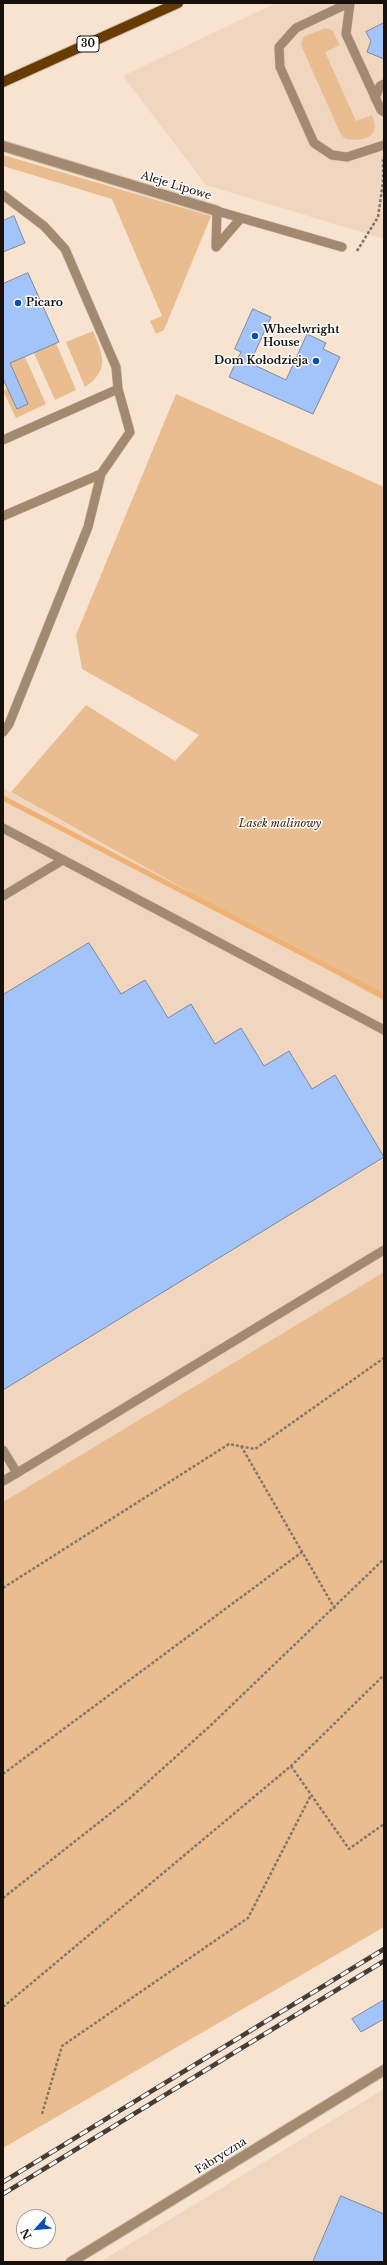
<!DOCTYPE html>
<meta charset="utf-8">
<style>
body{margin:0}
#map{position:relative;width:387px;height:2265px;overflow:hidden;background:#f7e3d0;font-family:"Libre Baskerville",serif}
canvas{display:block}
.frame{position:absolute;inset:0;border:4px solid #18110b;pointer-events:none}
.north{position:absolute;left:16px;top:2209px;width:40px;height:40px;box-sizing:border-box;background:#fff;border:1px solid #a3a09d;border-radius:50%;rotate:243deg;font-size:11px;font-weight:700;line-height:16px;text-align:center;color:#18110b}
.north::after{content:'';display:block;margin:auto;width:14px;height:18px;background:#084eb9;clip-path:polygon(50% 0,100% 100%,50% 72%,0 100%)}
</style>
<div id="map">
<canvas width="387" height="2265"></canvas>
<div class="frame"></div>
<div class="north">N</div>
</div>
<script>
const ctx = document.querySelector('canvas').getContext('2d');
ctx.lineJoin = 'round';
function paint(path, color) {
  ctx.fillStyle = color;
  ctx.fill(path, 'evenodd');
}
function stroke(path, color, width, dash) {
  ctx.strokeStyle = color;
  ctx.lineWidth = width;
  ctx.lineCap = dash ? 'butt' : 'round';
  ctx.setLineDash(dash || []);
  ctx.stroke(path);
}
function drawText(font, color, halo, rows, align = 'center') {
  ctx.font = font + ' "Libre Baskerville",serif';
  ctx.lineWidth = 3;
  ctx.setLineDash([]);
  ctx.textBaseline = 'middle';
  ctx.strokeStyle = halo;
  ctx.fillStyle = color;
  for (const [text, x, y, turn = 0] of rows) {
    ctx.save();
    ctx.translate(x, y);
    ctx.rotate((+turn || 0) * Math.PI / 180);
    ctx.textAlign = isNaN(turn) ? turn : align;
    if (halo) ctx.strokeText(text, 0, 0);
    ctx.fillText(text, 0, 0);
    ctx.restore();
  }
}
paint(new Path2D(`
 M276,3H384V239L206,185L123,76Z
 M3,788L384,1001V1272L3,1502Z
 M384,2089V2262H100Z`), '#f0d6be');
paint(new Path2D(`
 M325,28L332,30L340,45L325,52L356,121L372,115C381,137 365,142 346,139L341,135L301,45L303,37Z
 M3,155L211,216L164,330L156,334L150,321L162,316L112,199L3,166Z
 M93,331C103,355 110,370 85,387L66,342Z
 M56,343L76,390L55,400L34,353Z
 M25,357L46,404L16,418L3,391L19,384L9,363Z
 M176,394L384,487V1001L11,792L86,705L175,761L199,735L82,669L76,635Z
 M384,1272V1927L3,2148V1502Z`), '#eabd91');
stroke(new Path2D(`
 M3,798L384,996`), '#efb274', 5);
const building = new Path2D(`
 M384,23V59L367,52L371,41L366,32Z
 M14,216L25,243L3,252V221Z
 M28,273L59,342L10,363L28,404L17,409L3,379V284Z
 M253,309L271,317L250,363L286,380L307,334L326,343L323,349L340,357L313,414L229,377L241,352L235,349Z
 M89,943L121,994L145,980L168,1018L191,1004L215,1044L241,1028L264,1066L289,1051L312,1089L335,1075L384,1157L3,1390V995Z
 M384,2000V2019L361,2032L352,2019Z
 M341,2196L384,2214V2262H313Z`);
paint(building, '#a3c4fa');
stroke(building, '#7d899d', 1);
const service = new Path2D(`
 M349,3L296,28L279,47L280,67L314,143L332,155L347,157L384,145
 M350,3L346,34L381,110L384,112
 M375,98L380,86L384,84
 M3,195L44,226L65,249L116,367L118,389
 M216,247L217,211L342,247
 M216,247L241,218
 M3,440L118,389L130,432L101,474L3,516
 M3,732L9,724L88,527L101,474
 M3,828L384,1030
 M3,896L63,860
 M3,1450L17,1473L3,1481
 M17,1473L384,1250`);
const pedestrian = new Path2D(`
 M3,146L217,211`);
const minor = new Path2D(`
 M71,2262L384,2070`);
const primary = new Path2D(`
 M3,82L178,3`);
stroke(service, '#d3c1b0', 10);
stroke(pedestrian, '#d3c1b0', 12);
stroke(minor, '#d3c1b0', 12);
stroke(primary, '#d3c1b0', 12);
stroke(new Path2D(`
 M357,251L378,217L383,182V157
 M241,1446L335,1609
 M3,1588L229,1444L255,1449L384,1358
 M291,1766L349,1849L384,1824
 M3,1774L302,1552
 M3,1898L130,1798L210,1726L384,1559
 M3,2007L291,1766L384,1675
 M42,2114L62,2046L248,1918L311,1795`), '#84776b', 2.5, [3, 2]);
stroke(service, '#a38970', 9);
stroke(pedestrian, '#a38970', 10);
stroke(minor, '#a38970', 10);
stroke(primary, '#683c00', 10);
const rail = new Path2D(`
 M3,2182L384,1949
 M3,2194L384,1961`);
stroke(rail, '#463d34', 4.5);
stroke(rail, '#fff', 3, [9]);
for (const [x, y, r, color] of [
 [18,303,4,"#084eb9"],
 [255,336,4,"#084eb9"],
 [316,361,4,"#084eb9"]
]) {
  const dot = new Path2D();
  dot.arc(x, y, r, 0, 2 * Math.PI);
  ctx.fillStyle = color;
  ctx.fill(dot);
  stroke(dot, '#fff', 1.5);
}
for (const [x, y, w] of [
 [88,44,22]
]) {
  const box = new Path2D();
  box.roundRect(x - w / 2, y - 8, w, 16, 3);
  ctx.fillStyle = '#fff';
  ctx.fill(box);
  stroke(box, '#18110b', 1);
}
drawText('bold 10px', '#18110b', null, [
 ["30",88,44]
]);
drawText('11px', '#18110b', '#fff', [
 ["Aleje Lipowe",176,186,17],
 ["Fabryczna",221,2156,-32]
]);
drawText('bold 11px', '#18110b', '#fff', [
 ["Picaro",26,303],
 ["Wheelwright",263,330],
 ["House",263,343],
 ["Dom Kołodzieja",308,361,"right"]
], 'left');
drawText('italic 11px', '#40270c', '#fff', [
 ["Lasek malinowy",280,824]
]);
</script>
